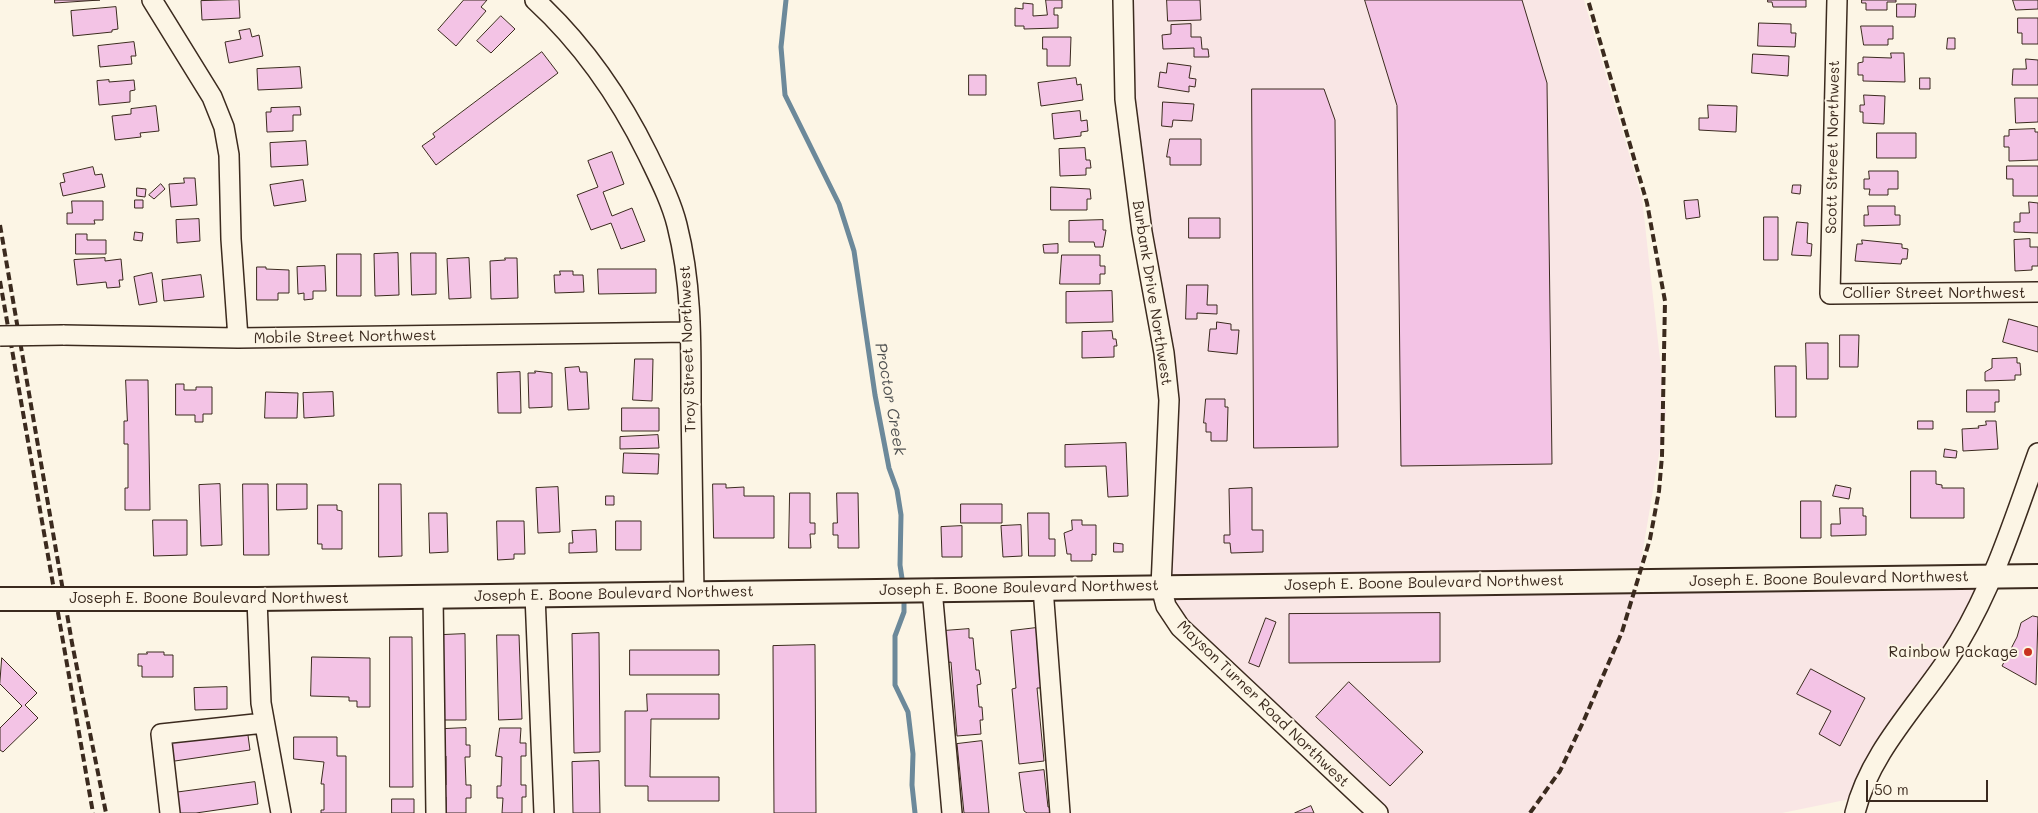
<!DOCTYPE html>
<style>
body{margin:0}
#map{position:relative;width:2038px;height:813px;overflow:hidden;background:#fcf5e5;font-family:Mali,sans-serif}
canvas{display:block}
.scale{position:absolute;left:1866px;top:780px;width:122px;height:22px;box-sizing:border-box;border:2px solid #3b2a1e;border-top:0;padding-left:6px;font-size:15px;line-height:18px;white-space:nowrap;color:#3b2a1e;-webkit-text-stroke:4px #fcf5e5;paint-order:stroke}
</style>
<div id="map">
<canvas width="2038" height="813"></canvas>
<div class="scale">50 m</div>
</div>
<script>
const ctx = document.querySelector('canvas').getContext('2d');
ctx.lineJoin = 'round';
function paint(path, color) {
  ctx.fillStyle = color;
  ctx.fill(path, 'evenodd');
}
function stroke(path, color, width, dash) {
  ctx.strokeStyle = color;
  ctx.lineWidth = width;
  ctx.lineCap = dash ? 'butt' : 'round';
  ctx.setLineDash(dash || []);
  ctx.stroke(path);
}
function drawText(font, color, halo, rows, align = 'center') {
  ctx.font = font + ' Mali,sans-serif';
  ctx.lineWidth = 4;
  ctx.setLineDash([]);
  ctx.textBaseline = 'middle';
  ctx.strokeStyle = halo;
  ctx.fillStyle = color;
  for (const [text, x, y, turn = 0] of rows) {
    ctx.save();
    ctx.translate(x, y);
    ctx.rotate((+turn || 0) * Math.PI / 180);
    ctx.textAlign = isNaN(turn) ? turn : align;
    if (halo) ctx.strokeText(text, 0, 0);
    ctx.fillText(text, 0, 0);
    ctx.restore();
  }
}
paint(new Path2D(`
 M1133,0H1584L1642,198L1666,413L1637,585L1984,581L1855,798L1782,813H1381L1164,605L1167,376L1132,126Z`), '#f9e6e5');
stroke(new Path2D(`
 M786,0L781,47L785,95L839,204L854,251L875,395L889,468L897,490L901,515L900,565L903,585
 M904,596V612L895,636V685L908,712L913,754L912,785L915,813`), '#6c899a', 5);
const building = new Path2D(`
 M55,0H100L55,3Z
 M239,0L240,18L202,20L201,1Z
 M464,0H487L481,7L486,11L456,46L438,30Z
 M1046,0H1062V8H1054V15H1058V28L1024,29V26H1015V8L1023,9V3L1033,4V16L1047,15Z
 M1167,0H1200L1201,20L1168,21Z
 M1365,0H1522L1547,83L1552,464L1401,466L1397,106Z
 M1768,0H1806V7H1773L1772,2H1768Z
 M1862,0H1896V2H1887V10H1866V3H1862Z
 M2013,0H2038V9L2016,10Z
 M1897,4H1916L1915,17H1897Z
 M116,7L118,29L112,30V32L73,36L71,11Z
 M501,16L515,29L491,53L477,41Z
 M2018,18H2038V44H2022V33H2018Z
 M1759,23L1791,24V33H1796L1795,47L1758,46Z
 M1191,24V37H1201L1202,49H1208L1209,57H1194V48L1163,49L1162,35L1171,34V25Z
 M1861,26H1893V39H1888V45H1864Z
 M250,29L252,37L259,35L263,56L229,63L225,42L241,39L239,31Z
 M1043,37H1071L1070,66H1047V49H1043Z
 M1948,38H1955V49H1947Z
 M134,42L136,56H131L132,64L100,67L98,46Z
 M542,52L558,73L436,165L422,146L435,137L433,134Z
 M1891,53H1904L1905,82L1863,81V75H1858V63L1863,62V57L1891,58Z
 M1753,54L1789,56L1788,76L1752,73Z
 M2026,59L2038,60V85H2012L2013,69H2026Z
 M1168,63L1191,66L1189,78L1196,79L1195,87L1189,86V92L1158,87L1160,72L1166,73Z
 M300,67L302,88L258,90L257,69Z
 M969,75H986V95H969Z
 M1076,78L1077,85L1081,84L1083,100L1041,106L1038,83Z
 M1920,78H1930V89H1920Z
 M109,80V82L134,80L135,90L130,91V102L99,105L97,81Z
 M1252,89H1324L1335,120L1338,447L1254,448Z
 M1864,95L1885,96L1884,124L1863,123V112H1860V105H1864Z
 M2015,98H2038V122L2016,123Z
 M1163,102L1194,104L1192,121L1173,120L1172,127L1162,126Z
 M1708,105L1737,106L1736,132L1699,130V118H1708Z
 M156,106L159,131L140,133L141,137L115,140L112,116L131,114V109Z
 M300,107L301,115H293V131L267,132L266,112H271V108Z
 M1080,111L1081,121L1087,120L1088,131L1081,132V136L1054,139L1052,114Z
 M2035,129V132H2038V160L2009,161V147H2004V136H2009V130Z
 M1877,133H1916V158H1877Z
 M1170,139H1201V165H1170V157H1167Z
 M306,141L308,165L271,167L270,143Z
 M1085,148L1086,160H1090L1091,168H1086V175L1060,176L1059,149Z
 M612,152L624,184L603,192L612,216L632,208L645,241L621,249L611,223L591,230L577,195L598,187L588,161Z
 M2007,166H2038V196H2013V179H2007Z
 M93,167L95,175L102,174L105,187L63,196L60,183L65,182L63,174Z
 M1869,171H1898V189H1888V195H1869L1870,189H1864V179H1869Z
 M184,178H195L197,205L171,207L169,184L184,183Z
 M303,180L306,201L274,206L270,185Z
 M161,184L165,189L154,199L149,195Z
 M1793,185H1801L1800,194L1792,193Z
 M1051,187L1090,189L1091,199H1087V210H1051Z
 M137,188L146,189L145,197L137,196Z
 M135,200H143V208H135Z
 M1698,200L1700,217L1686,219L1684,201Z
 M72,201H103V220H94L95,224H67V213H72Z
 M2029,202L2038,203V233L2014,232V222H2020V213H2029Z
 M1868,206H1895V215H1900V225L1864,226V215H1868Z
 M1764,217H1778V260H1764Z
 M1189,218H1220V238H1189Z
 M199,219L200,241L177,243L176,220Z
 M1103,220V230H1106L1103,247H1095L1094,242H1069V221Z
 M1797,222L1808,223L1807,243L1812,244L1811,256L1792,255Z
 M135,232L143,233L142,241L134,240Z
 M76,234H87V240H106V254H76Z
 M2030,239V247H2038V266H2032V270L2015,271L2014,240Z
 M1862,240L1902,244V248L1908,249L1907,259H1902L1901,264L1855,261L1857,244H1862Z
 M1058,244V253H1044L1043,245Z
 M398,253L399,295L375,296L374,254Z
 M411,253H436V294L412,295Z
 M337,254H361V296H337Z
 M1062,255H1100V266H1105V274H1100V284H1060Z
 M105,258V261L121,259L123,280H119L120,287L107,288L106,282L77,285L74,260Z
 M469,258L471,298L449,299L447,259Z
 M505,258H517L518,298L491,299L490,261L505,260Z
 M325,266L326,291H313V299L304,300V293L298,294L297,267Z
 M257,267H266V269L289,270V293H278V300H257Z
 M598,269H656V293L599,294Z
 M560,271H573V275H583L584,292L555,293L554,275H560Z
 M152,273L157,302L139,305L134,277Z
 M201,275L204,297L164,301L162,280Z
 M1187,285H1208L1207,305H1217V314L1197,313V319H1186Z
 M1112,291L1113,322L1066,323V292Z
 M2009,319L2038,327V352L2003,342Z
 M1217,322L1231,324V330H1239L1237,354L1208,351L1210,329H1216Z
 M1112,331L1113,339H1116L1117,346H1114V357L1082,358V332Z
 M1840,335H1859L1858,367H1840Z
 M1806,343H1828V379H1807Z
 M2017,358V363H2020L2021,375H2015V380L1985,381V372L1992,368V359Z
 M635,359H653L652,401L633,400Z
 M1775,366H1796V417H1776Z
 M579,367L580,372H587L589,409L568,410L565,368Z
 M535,371L552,373V407L529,408L528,373H535Z
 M520,372L521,413H498L497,373Z
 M126,380H148L150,510H125V488H128V444H124V421H127Z
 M176,384H184V390H196V387H212V414H203V422H195V415H176Z
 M1967,390H1999V402H1995V412H1967Z
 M266,392L298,393L297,418H265Z
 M333,392L334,416L304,418L303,393Z
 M1206,399H1225V407H1228L1227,441H1211V432H1206V423H1204Z
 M622,408H659V431H622Z
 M1918,421H1933V429H1918Z
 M1986,421H1996L1998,449L1963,451L1962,429L1979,428L1978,426L1986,425Z
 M658,435L659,448L620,449V437Z
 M1126,443L1128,496L1108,497L1106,466L1065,467V445Z
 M1945,449L1957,451L1956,458L1944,457Z
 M624,453L659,454L658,474L623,473Z
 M1911,471H1936V484L1942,485V488H1964V518H1911Z
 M220,484L222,545L201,546L199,485Z
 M243,484H268L269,555H244Z
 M277,484H307V509L277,510Z
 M379,484H401L402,556L379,557Z
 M713,484H726V488L744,487V496H774V538H714Z
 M1836,485L1851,488L1849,499L1833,496Z
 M558,487L560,532L538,533L536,488Z
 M1252,488V530H1263V552L1231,553L1230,543H1224V535H1230L1229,489Z
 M790,493H810V523H815V534H810L811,548H789Z
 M837,493H858L859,548H838V535H833V523H837Z
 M606,496H614V505H606Z
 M1801,501H1821V538H1801Z
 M961,504H1002V523H961Z
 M318,505H337V510L342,511V549H322V544H318Z
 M1840,508H1863V516H1866V535L1831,536V524H1840Z
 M429,513H447L448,552L430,553Z
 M1028,513H1049V539H1055V556H1029Z
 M153,520H187V555L154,556Z
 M1072,520H1082V525H1096V555L1092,554V561H1071V554H1067L1064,533L1072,530Z
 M497,521H524L525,554H514V559L498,560Z
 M616,521H641V550H616Z
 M1021,525L1022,556L1003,557L1001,526Z
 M962,526V557H942L941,527Z
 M596,530L597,552L569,553V543H573L572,531Z
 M1114,543L1123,544V552H1114Z
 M1440,613V662L1289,663V614Z
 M2033,616L2038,617L2036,685L2002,666L2017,637L2021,623Z
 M1266,618L1276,622L1259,667L1249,663Z
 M1036,628L1041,688H1037L1044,761L1019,764L1012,689L1016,688L1011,631Z
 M969,629V638H973L976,670H979L981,684L977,685L979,707H982L983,720H980L981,734L957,736L951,662L946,663L943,631Z
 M599,633L600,752L574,753L572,634Z
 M465,634L466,720H444L442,635Z
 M497,635H519L522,719L499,720Z
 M390,637H412L413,787H390Z
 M815,645L816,813H774L773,646Z
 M630,650H719V675H630Z
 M147,652H164V655H173V677H142V666H138V654H147Z
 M312,657L370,658V707H357V701H349V697L311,696Z
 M2,658L37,693L25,705L38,718L3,752L0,750V728L22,706L0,684Z
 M1811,669L1865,698L1840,746L1819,734L1831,711L1797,694Z
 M1349,682L1423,752L1390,786L1316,717Z
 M227,687V709L195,710L194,688Z
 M647,694H719V719H651L650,777H719V801H648V786H625V711H647Z
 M247,728L250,750L168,762L165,739Z
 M466,728V745H470V757H465L466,785H471V798H466V813H446V797H441V785H446V756L440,757V745H445L444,729Z
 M500,728H521L520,743H526V756H521V785H526V797H522V813H502L503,798H497V786H501L502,757L496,756Z
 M294,737H337V756H346V813H321V810H324V784H321L324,762L294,759Z
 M982,741L989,813H964L957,744Z
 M599,761L600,813H573L572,762Z
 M1044,770L1048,807H1051L1052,813H1027L1024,811L1019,773Z
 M255,782L258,804L196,813H176L173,793Z
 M392,799H414V813H392Z
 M1311,806L1314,813H1295Z`);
paint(building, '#f3c3e5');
stroke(building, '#3b2a1e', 1);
const minor = new Path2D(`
 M152,0L212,97L224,127L229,155L231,239L238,338
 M535,0C584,45 619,96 648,155C659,178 671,201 677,225C692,284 691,343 691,403C692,466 693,529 694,592
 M1123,0L1125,99L1142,232L1164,353L1169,400L1161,587L1166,606L1180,627L1378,813
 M1837,0L1830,294L2038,292
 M63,335L238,338L690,332
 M1043,588L1060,813
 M932,589L952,813
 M535,595L544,813
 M433,596L436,813
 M257,599L261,703L281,813
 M170,813L161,734L264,723
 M1855,813C1870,749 1926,697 1959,642C1994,584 2015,517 2038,453`);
const major = new Path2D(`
 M0,599H45
 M77,599H257L2038,576`);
stroke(minor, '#3b2a1e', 22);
stroke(major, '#3b2a1e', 26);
stroke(minor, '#fcf5e5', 19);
stroke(major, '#fcf5e5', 22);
stroke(new Path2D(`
 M0,225L72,643L106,813
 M0,281L93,813
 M1530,813L1560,771L1584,720L1622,632L1650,539L1659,491L1662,456L1665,301L1647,203L1588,0`), '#3b2a1e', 4, [8, 4]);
const minorBridge = new Path2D(`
 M0,336L63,335`);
const majorBridge = new Path2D(`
 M45,599H77`);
stroke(minorBridge, '#3b2a1e', 22, []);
stroke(majorBridge, '#3b2a1e', 26, []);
stroke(minorBridge, '#fcf5e5', 19);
stroke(majorBridge, '#fcf5e5', 22);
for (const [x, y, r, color] of [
 [2028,652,5,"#c8321e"]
]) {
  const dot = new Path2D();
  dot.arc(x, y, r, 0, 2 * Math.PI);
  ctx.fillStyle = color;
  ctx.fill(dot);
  stroke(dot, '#fcf5e5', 2);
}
drawText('15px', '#3b2a1e', '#fcf5e5', [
 ["Scott Street Northwest",1833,147,-89],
 ["Burbank Drive Northwest",1152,293,81],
 ["Collier Street Northwest",1934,293],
 ["Mobile Street Northwest",345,337,-1],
 ["Troy Street Northwest",688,349,-92],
 ["Joseph E. Boone Boulevard Northwest",1829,579,-1],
 ["Joseph E. Boone Boulevard Northwest",1424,583,-1],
 ["Joseph E. Boone Boulevard Northwest",1019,588,-1],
 ["Joseph E. Boone Boulevard Northwest",614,594,-1],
 ["Joseph E. Boone Boulevard Northwest",209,598],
 ["Mayson Turner Road Northwest",1263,704,44]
]);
drawText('15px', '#3b2a1e', '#fcf5e5', [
 ["Rainbow Package",2018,652]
], 'right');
drawText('italic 16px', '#505252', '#fcf5e5', [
 ["Proctor Creek",890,399,80]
]);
</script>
